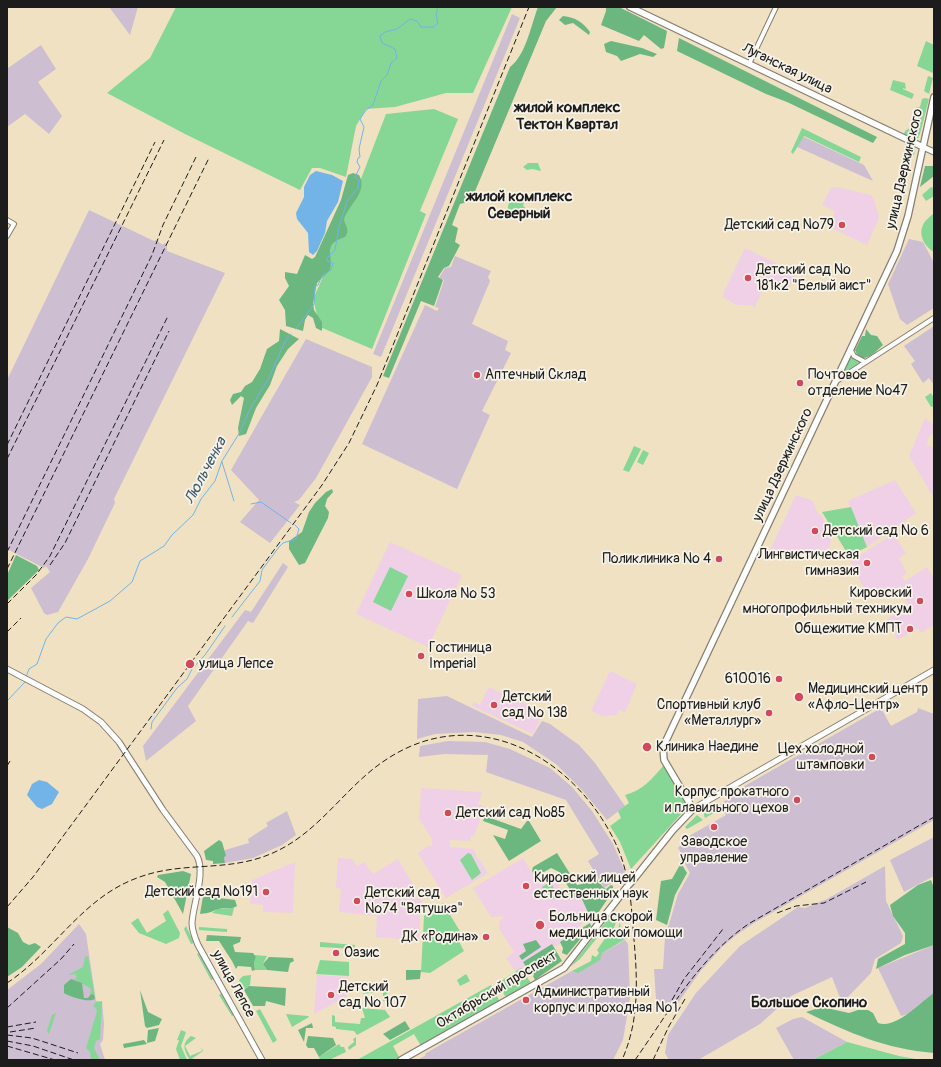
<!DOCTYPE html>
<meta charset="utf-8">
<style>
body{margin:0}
#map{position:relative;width:941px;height:1067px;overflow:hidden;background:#f0e1c3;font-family:Pangolin,sans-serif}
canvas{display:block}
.frame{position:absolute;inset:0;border:8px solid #1c1c1c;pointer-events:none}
</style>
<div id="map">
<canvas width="941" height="1067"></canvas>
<div class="frame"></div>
</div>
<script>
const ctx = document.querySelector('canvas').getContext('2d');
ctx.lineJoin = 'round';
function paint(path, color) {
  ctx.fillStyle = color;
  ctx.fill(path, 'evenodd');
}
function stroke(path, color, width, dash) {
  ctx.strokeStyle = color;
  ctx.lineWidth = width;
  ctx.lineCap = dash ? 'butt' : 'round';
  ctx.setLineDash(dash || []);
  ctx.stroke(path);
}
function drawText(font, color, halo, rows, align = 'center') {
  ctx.font = font + ' Pangolin,sans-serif';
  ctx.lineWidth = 3.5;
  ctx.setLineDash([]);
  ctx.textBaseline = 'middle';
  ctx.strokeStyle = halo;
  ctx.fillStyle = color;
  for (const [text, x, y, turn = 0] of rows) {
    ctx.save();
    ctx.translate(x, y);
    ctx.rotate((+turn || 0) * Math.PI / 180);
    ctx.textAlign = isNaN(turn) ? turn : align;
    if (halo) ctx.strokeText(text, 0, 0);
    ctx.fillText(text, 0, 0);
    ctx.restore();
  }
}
paint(new Path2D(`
 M837,187L871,195L874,199L879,218L867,245L829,227L835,211L822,205L831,188Z
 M745,248L797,273L788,290L769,282L765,290L763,289L755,307L749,305H737L724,298L723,294Z
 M925,418L934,425V434L929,436L927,445L934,448V498L909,456Z
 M895,480L916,513L867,547L848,501Z
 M796,495L813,501L818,515L821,514L832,535L830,546L819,555L770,550Z
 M893,534L906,553L899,558L907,573L902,576L905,581L927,567L934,579V625L921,633L918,628L898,640L887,619L909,606L903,596L899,598L884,591L880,593L878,589L867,594L850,562Z
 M390,542L462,575L428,647L356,614Z
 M610,671L637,684L625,712L619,710L617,715L603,716L591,711Z
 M489,687L543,713L533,734L472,706L474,702L480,705Z
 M421,788L482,792L478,804L485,807L474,836H471V841L450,840V847L474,849L477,858L479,859L488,873L446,898L418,853L428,846H432V839L419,818Z
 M338,858L352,859L357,866L364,862L373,874L398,859L415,888L406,894V898L421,899L419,940L376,937L377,916L339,912L341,889L336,888Z
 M523,858L535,878L551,875L567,896L579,891L586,903L588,915L587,919L567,939L516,972L506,958L514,952L498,927L500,925L499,921L504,918L502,916L491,917L473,888Z
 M295,862L293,913L263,912V905L250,904L252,880Z
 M317,975L348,977L346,997L314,1014Z`), '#efd0e6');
paint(new Path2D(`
 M109,7H138L130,35Z
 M512,14L520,18L381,357L373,354Z
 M41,45L56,69L38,82L62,116L49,134L25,114L7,127V67L8,68Z
 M800,135L864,165L873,181L795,146Z
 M89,210L154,241L156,240L163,245L164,243L167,244V251L225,273L114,499L115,503L88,559L58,612L47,615L44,613L31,588L50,572L46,566L44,568L7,549V380Z
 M909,239L923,242L934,263V308L907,325L900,319L888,284Z
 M455,256L491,271L488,277L490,281L472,324L508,341L505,350L511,353L482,411L490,415L457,489L362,444L425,305L437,311L439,308L435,307L444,280L439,278L445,268L451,267Z
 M934,326V385L929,378L923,383L911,364L915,361L904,346Z
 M306,339L372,367V377L316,478L299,500L294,502L300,505L270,543L240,522L259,500L231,470Z
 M283,563L288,567L253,623L248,621L188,706L196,721L146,761L143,746L245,610L251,612Z
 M447,696L532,737L542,721L550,724L579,745L595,763L625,806L607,820L582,790L556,764L523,742L501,735L474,732L435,734L417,739L418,699Z
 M881,708L891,726L917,712L918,708L934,714V820L754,923L735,936L722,947L699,973L671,1013L658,1009L656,999L654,969H663L665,938L678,894L690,873L684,862L686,861L678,848L689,836L726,815L720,804L740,792L741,788Z
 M448,741L485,742L510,749L550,768L572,787L592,811L613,844L626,874L604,888L588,861L599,854L566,800L486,772L488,755L444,754L419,757L420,746Z
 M287,811L296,835L282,845L253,858L225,863L224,858L218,852L249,843L248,839L268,826L266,823Z
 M934,837V876L904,892L890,860Z
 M885,866L886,901L903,936L901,943L875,959L871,973L842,1003L832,977L791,996L760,1024L698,1060H669L665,1053L668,1035L696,993L740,946L798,907L805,908L827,899Z
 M79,924L86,934L96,1001H102L104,1024L103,1040L100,1044L105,1060H7V990L41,964Z
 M625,940L628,944L630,998L623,1040L613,1060H417L425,1056L426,1053L529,995L572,971L578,972L602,953Z
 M934,945V1013L928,1008L901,1016L878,968Z
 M802,1017L847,1042L813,1060H794L776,1028L793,1019Z`), '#cdbed2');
paint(new Path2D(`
 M176,7H512L473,93H446L395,107L366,109L356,126L346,177L320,168H312L300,190L185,134L107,93L150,58Z
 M926,41L934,45L933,73L917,66Z
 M928,76L933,78L929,94L924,91Z
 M893,80L905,83L906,89L903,88V89L914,94L912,99L890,90Z
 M925,98L929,99L920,134L918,138L914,139L904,134L905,131L911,127L916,107H920L922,99Z
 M434,109L458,119L420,211L426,214L372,349L320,327L313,299L327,268L316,260L359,184L386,114Z
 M802,128L861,157L859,162L804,136L793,154L791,152Z
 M905,144L915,149L914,156L904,151Z
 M528,163H538L541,171L532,169L527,170L523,167Z
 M931,187L934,188V196L926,201L922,195Z
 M510,198L524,202L523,206L525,207L523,214L518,215L507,211Z
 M934,213V252C925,247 918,235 923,225C925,220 930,217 934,213Z
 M851,356L861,362L844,373H843Z
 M931,393L934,398V406L931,407L925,397Z
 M634,446L641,449L629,472L623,470Z
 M643,450L649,453L643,465L637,462Z
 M851,507L867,547L849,556L822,512Z
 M390,567L408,576L391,611L373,602Z
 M664,765L685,802L683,812L631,869L620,842L610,826L621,818L618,811L629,803L625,795C642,791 653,778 664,765Z
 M717,802L721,809L705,818L703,811Z
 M697,815L703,820L687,829L685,827Z
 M468,853L471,854L481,873L472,880L460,860Z
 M550,882L559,896L551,900L542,887Z
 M443,903L461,933L456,936L464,951L430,973L421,972L424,916Z
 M234,908L232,916L212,913L217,909Z
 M168,910L180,933L179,938L166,944L139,933L131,923L138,918L147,933L166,921L163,914Z
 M612,914L616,922L613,931L601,933L580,959L570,967Z
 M620,922L621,932L627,938L602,953L600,960L578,973L572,971L591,961L592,955L596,957L599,953L597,950L606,937L617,932Z
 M186,926L194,943L191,944L184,929Z
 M199,927L227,929V932L199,930Z
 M320,942L355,945V949L320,947Z
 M199,953L214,979L211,980L197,954Z
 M254,955L267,956L263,964L267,970H255L254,963L256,957Z
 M88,956L95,997L90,994L91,990L90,988L74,979L77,978L75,974L68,975L83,967L85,957Z
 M320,960L349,962V976L316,974Z
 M521,968L531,983L508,996H505L498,983Z
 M466,974L470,981L460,986L457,980Z
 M251,975L250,985L244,990L239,980L243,976Z
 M382,983H388L387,1001H383V991L362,994Z
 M491,985L500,1002L421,1046L414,1034L393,1046L400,1059L397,1060H357Z
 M222,993L234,1015L232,1016L219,995Z
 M96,1002H102L100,1039L96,1041L94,1048L100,1060H91L90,1052L86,1048L96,1015L97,1010L93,1006Z
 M362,1008L385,1010L390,1017L357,1035L354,1031L336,1029V1027L332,1026V1015L335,1016V1022L360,1024L361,1018H365Z
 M260,1009L277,1040L273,1043L256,1011Z
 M56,1013L49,1034L47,1031L52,1015Z
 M286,1014L308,1016L309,1017L292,1027Z
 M181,1030L186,1032L181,1046L187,1060H180L176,1049L179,1040H177Z
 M191,1036L196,1038L185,1046L190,1056L202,1051L201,1047L203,1051L190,1060C184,1050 181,1044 191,1036Z
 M356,1037V1045L349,1050L348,1047L354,1042L353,1039Z
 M847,1042L899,1056L921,1060H813Z
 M339,1044L341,1047H344L346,1052L329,1060H320L319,1057Z`), '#86d696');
paint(new Path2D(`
 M538,7H564H557L546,21L471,201L460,204L452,225L458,228L455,242L460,245L449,266L444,268L438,277L443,280L434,306L421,301L389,378L383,376L510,67C526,55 531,25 538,7Z
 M606,7H619L667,31L664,48L661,49L644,35L639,41L601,25L606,11Z
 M563,16C576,18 582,21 590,32L589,35L573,23L565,25L559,20Z
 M679,38L877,137L873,143L787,102L766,94L677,51Z
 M611,41L642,48L657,54L653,57L640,54L621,61L617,56L606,52L604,44Z
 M925,166H934V176L920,187Z
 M353,173L359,175C369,192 347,206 344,220C346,227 350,230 345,237C321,245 334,254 330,270L317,283L313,303L314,310L322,322V331L316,328L313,318L308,315L305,320L303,331L286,326L285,310L279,300L289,286L285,278V272L297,274L305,255L312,259L315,257L341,200L348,175Z
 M280,329L299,339L288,349L277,366L270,385L256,408L246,434L239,436L238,428L244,398L241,396L232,405L230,400L233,394L241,392L245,386L252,382L260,369L267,349L279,341Z
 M866,329L871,335L877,336L883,345C875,352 868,361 858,357L855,350L862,336H865Z
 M332,489L333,492L327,499L325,506L329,512L328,518L305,563L299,565L289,549V541L302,532L309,512L315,503L326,492Z
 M16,555L37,566L39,570L7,601V575Z
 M485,816L521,829L527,821H529L541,841L509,861L493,835L505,839L508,830L483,821Z
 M219,840L222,842L226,856L224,857L225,863L213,864V861L206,860L204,851Z
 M557,853L577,885L582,884L593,874L603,887L606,889L611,885L613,886V891L596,916L590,920L587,919V910L580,895L570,899L567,895L571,891L559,872L551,868L535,877L532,871L533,867Z
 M681,863L687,873L675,895L667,925L656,920L661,881L672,879Z
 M183,871L191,874L183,914L165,882L157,877L158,875Z
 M931,880L934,888V945L905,955L876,969L878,959L905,944V933L893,916L890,905L918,885Z
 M203,896L235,900L237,906C231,910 225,907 218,909C210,912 211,913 200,914Z
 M590,923L591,926L567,955L562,953L563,948L560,942Z
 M7,927L18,933L23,942L29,945L35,943L41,947L22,967L7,977Z
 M207,935L241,937L240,942L233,945L235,952L253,953L256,957L254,963L255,970L252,971L251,967L238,966L236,969L232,961L219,941H206Z
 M536,940L541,947L522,960L519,956L526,951L523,944Z
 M552,944L562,961L535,980L533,976L534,975L533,972L530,973L523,962Z
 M269,957L293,958L294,961L290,963L288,972L267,970L263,964Z
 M406,970H421L420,979L406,980Z
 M71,979L82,983L84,998H88L91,994L94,995L95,999C88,1003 71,997 64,993V985Z
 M249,986L286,988L285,1006L266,1001L265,1006H253L244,990Z
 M140,990L148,1012L162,1019L159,1025L147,1028L145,1026Z
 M934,993V1053C885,1049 850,1033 806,1012L822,1007L849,1013L858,1010H868L873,1013L878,1023C897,1029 919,1003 934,993Z
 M405,1021L410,1029L390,1040L383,1034Z
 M312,1023L313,1028H306L304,1042L298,1030Z
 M159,1028L155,1041L147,1043L148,1030Z
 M308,1036L333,1038L336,1045L319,1057L314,1048H308L306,1045Z
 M144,1040L147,1044L124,1048L123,1044Z`), '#6cb77f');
paint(new Path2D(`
 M316,171L332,175L343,181L338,202L327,221L325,233L317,251L313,255L309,252L308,233L297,219L296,213L304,197V187L310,175Z
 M39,780L47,782L59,792L52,804L42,809L37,807L27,795L32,784Z`), '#72b4e7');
stroke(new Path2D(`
 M296,329L314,304L315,286L318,285L322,276L331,270L333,263L327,261V258L335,250L339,227L347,201L358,188L359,180L355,177L360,167L357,162L358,158L360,157L359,149L364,127L360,119L366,110L373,105L381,81L387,75L391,63L397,58L395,49L382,43L380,36L385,32L397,29L410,19L417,21L421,27H434L438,23L436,15L438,7
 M222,462L234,501
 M251,504L261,502L291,523
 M232,617L260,581L262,570L279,547L283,543L296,539L299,529L295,525
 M26,677L29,669L37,664L46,639L58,623L66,617L77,619L110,601L132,582L140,561L164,546L172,535L193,515L201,499L215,481L222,461L240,432L250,409L269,378L285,341L291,334
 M7,701L25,682
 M151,729L152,722L177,688L187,679L192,669L205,655L225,626`), '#72b4e7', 1);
const tertiary = new Path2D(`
 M749,64L776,7
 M7,220L14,224L7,236
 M850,349L854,356L865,362
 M835,382L934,318`);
const secondary = new Path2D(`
 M923,147L934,152
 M7,669L83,709L101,722L119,742L163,810L197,856C206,873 193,904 192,923C192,930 195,938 198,945L262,1060
 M693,809L934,670`);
const primary = new Path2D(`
 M634,879L673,830L693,809L664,760L663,747L897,251L908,216L923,147
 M401,1060L564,968L627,887`);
const trunk = new Path2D(`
 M630,7L923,147L934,97`);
stroke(tertiary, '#867e70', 6);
stroke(secondary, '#867e70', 7);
stroke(primary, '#867e70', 8);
stroke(trunk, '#867e70', 8);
stroke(tertiary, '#fff', 4);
stroke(secondary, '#fff', 5);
stroke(primary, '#fff', 5.5);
stroke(trunk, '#fff', 5.5);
stroke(new Path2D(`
 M7,445L155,142
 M7,459L164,140
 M7,552L152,255L163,225L196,157
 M50,565L65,543L169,331
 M7,569L209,158
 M7,604L36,575L50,556L168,316
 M7,632L21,618
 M7,766L10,761
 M7,907L33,877L322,485L349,443L377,385L529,7
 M777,913L796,906L824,903L866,882
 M7,983C54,952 82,898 137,878C186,859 232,875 281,849C323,827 348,784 387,759C474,702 572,755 614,840C628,868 631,897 633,928C637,974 641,1017 622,1060
 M672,1000L684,979L723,929
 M7,1008L61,959L74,944
 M7,1027L36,1022
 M10,1032L36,1028
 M7,1035L32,1038L78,1053
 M7,1041L33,1046L74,1060
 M7,1046L55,1060
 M635,1060C669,1012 700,956 750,923L934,817
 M653,1060L669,1026L685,999`), '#1c1c1c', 1, [6, 3]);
const primaryBridge = new Path2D(`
 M627,887L634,879`);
stroke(primaryBridge, '#867e70', 8, []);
stroke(primaryBridge, '#fff', 5.5);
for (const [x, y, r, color] of [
 [842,225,4,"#d1495b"],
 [748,278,4,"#d1495b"],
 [477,375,4,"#d1495b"],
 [800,383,4,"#d1495b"],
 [815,531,4,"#d1495b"],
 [719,559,4,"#d1495b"],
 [867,563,4,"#d1495b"],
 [409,594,4,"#d1495b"],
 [920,601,4,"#d1495b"],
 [910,629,4,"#d1495b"],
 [421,656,4,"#d1495b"],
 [190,664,5,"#d1495b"],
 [779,679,4,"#d1495b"],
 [799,697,5,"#d1495b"],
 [494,705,4,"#d1495b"],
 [769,713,4,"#d1495b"],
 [647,747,5,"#d1495b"],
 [872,757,4,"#d1495b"],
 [797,800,4,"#d1495b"],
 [448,813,4,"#d1495b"],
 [714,827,4,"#d1495b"],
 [526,886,4,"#d1495b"],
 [266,892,4,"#d1495b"],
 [357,901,4,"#d1495b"],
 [540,925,5,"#d1495b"],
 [486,937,4,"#d1495b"],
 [336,953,4,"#d1495b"],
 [331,995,4,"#d1495b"],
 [526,1000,4,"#d1495b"]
]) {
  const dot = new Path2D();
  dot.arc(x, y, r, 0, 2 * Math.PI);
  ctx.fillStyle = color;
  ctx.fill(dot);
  stroke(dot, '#f7f3e8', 1.5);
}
drawText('14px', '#1c1c1c', '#f7f3e8', [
 ["Луганская улица",787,69,26],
 ["улица Дзержинского",905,169,-77],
 ["улица Дзержинского",783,465,-65],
 ["улица Лепсе",233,984,61],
 ["Октябрьский проспект",497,990,-31]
]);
drawText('14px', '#1c1c1c', '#f7f3e8', [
 ["Детский сад №79",834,225,"right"],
 ["Детский сад №",756,270],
 ["181к2 \"Белый аист\"",756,286],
 ["Аптечный Склад",485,375],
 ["Почтовое",808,375],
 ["отделение №47",808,391],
 ["Детский сад № 6",823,531],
 ["Лингвистическая",859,555,"right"],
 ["гимназия",859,571,"right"],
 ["Поликлиника № 4",711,559,"right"],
 ["Кировский",912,593,"right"],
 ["многопрофильный техникум",912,609,"right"],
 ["Школа № 53",417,594],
 ["Общежитие КМПТ",902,629,"right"],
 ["Гостиница",429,648],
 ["Imperial",429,664],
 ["улица Лепсе",199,664],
 ["610016",771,679,"right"],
 ["Медицинский центр",808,689],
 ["«Афло-Центр»",808,705],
 ["Детский",502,697],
 ["сад № 138",502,713],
 ["Спортивный клуб",761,705,"right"],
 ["«Металлург»",761,721,"right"],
 ["Клиника Наедине",656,747],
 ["Цех холодной",864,749,"right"],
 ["штамповки",864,765,"right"],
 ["Корпус прокатного",789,792,"right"],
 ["и плавильного цехов",789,808,"right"],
 ["Детский сад №85",456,813],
 ["Заводское",714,842,"center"],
 ["управление",714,858,"center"],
 ["Кировский лицей",534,878],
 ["естественных наук",534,894],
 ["Детский сад №191",258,892,"right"],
 ["Детский сад",365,893],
 ["№74 \"Вятушка\"",365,909],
 ["Больница скорой",549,917],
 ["медицинской помощи",549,933],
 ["ДК «Родина»",478,937,"right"],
 ["Оазис",344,953],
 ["Детский",339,987],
 ["сад № 107",339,1003],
 ["Административный",534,992],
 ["корпус и проходная №1",534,1008]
], 'left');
drawText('bold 15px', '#1c1c1c', '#f7f3e8', [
 ["жилой комплекс",567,108],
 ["Тектон Квартал",567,125],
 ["жилой комплекс",519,197],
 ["Северный",519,214],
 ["Большое Скопино",809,1003]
]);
drawText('italic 15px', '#3e596d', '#f7f3e8', [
 ["Люльченка",206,471,-62]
]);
</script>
